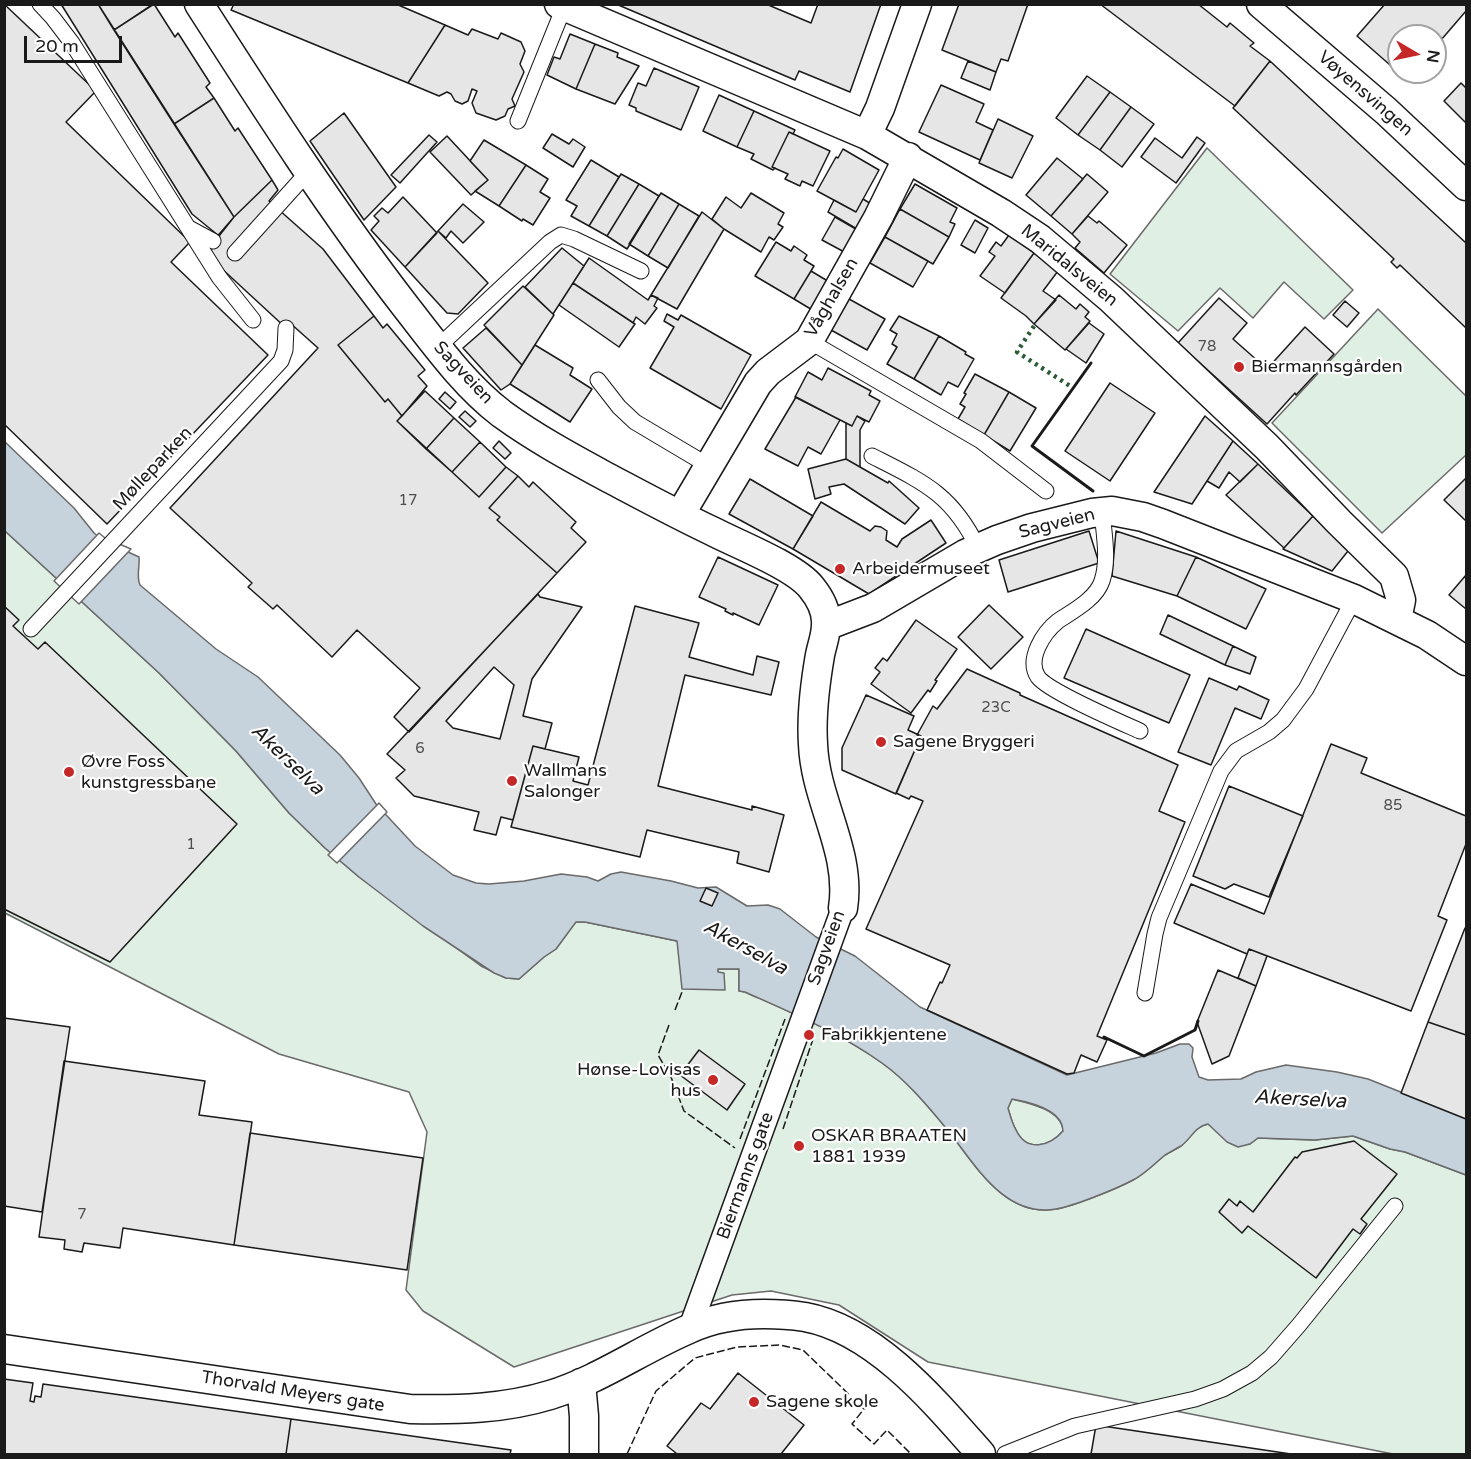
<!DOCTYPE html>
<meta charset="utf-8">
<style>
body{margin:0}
#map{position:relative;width:1471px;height:1459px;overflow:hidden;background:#fff;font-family:"Varela Round",sans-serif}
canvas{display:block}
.frame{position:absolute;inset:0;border:6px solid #1a1a1a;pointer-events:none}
.north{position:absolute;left:1387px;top:24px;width:60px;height:60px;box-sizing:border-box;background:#fff;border:2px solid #a3a3a3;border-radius:50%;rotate:99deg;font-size:16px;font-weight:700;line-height:24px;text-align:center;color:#1a1a1a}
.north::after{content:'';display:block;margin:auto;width:21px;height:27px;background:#c62828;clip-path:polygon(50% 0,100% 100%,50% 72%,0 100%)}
.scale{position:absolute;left:24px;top:36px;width:98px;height:27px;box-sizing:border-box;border:3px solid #1a1a1a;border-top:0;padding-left:8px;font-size:18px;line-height:21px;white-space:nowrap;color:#1a1a1a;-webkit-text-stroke:4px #fff;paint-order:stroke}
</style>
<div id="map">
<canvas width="1471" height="1459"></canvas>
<div class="frame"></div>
<div class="north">N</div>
<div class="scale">20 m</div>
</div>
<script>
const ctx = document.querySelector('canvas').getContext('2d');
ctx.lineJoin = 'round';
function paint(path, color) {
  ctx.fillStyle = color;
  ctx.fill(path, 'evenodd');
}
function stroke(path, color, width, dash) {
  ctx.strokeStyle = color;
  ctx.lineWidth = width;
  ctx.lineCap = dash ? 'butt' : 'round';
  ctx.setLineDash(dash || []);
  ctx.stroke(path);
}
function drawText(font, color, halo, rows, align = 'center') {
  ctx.font = font + ' "Varela Round",sans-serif';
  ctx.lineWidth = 4.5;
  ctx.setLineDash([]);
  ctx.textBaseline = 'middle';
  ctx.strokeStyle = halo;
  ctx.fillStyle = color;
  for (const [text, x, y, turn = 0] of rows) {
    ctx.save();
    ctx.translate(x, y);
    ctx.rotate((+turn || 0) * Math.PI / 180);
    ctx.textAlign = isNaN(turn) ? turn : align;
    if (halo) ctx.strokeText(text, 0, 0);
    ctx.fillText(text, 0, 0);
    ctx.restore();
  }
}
const green = new Path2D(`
 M1207,148L1353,290L1324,319L1284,282L1253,318L1220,288L1178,331L1110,274Z
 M1378,309L1466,396V455L1382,533L1272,423Z
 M5,531L159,673L236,751L289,813L325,848L359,877L481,966L506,978L519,979L544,957L556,949L575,922H585L677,941L718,972V969H739V991L745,992C792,1013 840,1033 882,1063C906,1080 927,1105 946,1128C974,1162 1003,1218 1056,1209C1074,1206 1116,1189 1133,1180C1145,1174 1155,1163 1165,1155C1170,1152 1176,1149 1181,1146C1192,1137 1194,1127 1208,1124L1250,1144L1258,1138L1315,1140L1353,1136L1390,1149L1405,1152L1466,1175V1454H1393L928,1362L839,1305L771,1291L732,1295L514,1367L423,1311L406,1290L427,1132L409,1092L279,1054L5,913Z
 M1012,1099C1029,1103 1062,1110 1063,1131C1050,1146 1027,1153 1016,1130C1012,1123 1010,1115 1008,1108Z`);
paint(green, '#e0efe3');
stroke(green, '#6a6a6a', 1.5);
const water = new Path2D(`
 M4,441L74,508L94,533L104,541L139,557C140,567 136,576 140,585L216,649L258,677L340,755L359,778L376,804L415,846L453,875L476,883L489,884L524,881L561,874L587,877L598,881L611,874L621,872L671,881L698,888L716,887L747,906L768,905L780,909L816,937L855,956L920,1007L1067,1075L1156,1053L1180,1044H1189L1193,1048L1192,1057L1199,1077L1208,1080L1241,1079L1256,1072L1286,1065L1337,1072L1368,1079L1466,1118V1175L1405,1152L1390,1149L1353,1136L1315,1140L1258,1138L1250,1144L1238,1147L1227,1142L1208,1124C1194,1127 1192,1138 1181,1146C1176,1149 1170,1152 1165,1155C1155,1163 1145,1174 1133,1180C1116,1189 1074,1206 1056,1209C1003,1218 974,1162 946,1128C927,1105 906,1080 882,1063C840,1033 792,1013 745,992L739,991V969H718V972L724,973L725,990L682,989L677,941L585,922H576L556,949L544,957L519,979L506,978L494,973L423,926L359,877L325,848L289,813L236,751L159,673L5,531ZM1012,1099C1029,1102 1063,1110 1063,1131C1050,1146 1027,1153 1016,1130C1012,1123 1010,1115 1008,1108Z`);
paint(water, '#c6d2dc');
stroke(water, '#6a6a6a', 1.5);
const pier = new Path2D(`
 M99,533L105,538L131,549L79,604L54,581Z
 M379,803L387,812L337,863L328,855Z`);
paint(pier, '#fff');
stroke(pier, '#6a6a6a', 1.5);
const building = new Path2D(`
 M4,4L96,91L66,122L190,242L171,262L268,355L107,524L4,424Z
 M61,4H98L234,217L219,236L192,214Z
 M98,4H153L114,30Z
 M154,4L175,37L178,33L210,83L206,87L214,98L174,124L114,30Z
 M234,4H396L445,25L408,83L231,10Z
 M616,4H766L811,23L818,4H881L850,92L799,71L795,80Z
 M959,4H1028L1008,61L1001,59L996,72L942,50Z
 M1100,4H1198L1227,27L1230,23L1254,43L1250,46L1270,61L1235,106Z
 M1385,4H1466V11L1435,47V36H1399V72H1413L1406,79L1357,36Z
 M445,25L468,35L472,29L498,39L501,33L521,42L525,51L520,64L524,72L512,99L515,106L508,109L505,116L496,120L476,113L472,103L477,91L472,89L468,101L462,104L455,101L451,94L447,92L439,96L408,83Z
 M570,34L595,44L576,89L547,75L554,57L560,59Z
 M595,44L618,53L617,57L639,66L615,104L576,89Z
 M968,61L996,72L990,90L961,78Z
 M1270,61L1466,243V328L1400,265L1397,268L1391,262L1394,259L1233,108Z
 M654,68L699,87L681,130L636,111V108L629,105L638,83L646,86Z
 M1087,76L1110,92L1078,135L1056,118Z
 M1461,83L1466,88V123L1444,101Z
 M941,85L984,104L976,122L993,130L980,160L919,132Z
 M1110,92L1131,107L1100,150L1078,135Z
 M719,95L754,111L737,147L703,131Z
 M214,98L235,131L238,128L272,180L234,217L174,124Z
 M1131,107L1154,124L1122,167L1100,150Z
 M754,111L795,130L793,134L789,132L772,167L775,168L773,170L751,159L754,154L737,147Z
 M344,113L396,187L364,220L310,141Z
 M998,119L1033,136L1012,178L979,163Z
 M789,132L830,151L813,186L802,181L800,186L785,179L788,174L772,167Z
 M552,134L569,144L573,139L585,147L573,167L543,148Z
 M429,135L437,142L400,183L391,175Z
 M447,136L488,180L471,195L430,152Z
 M1197,137L1205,143L1176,183L1141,157L1155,138L1182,158Z
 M484,140L526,165L499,206L475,191L488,180L470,161Z
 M843,149L879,170L856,212L817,191L836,157L838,158Z
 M1057,158L1083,179L1051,216L1026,195Z
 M591,160L619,177L589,226L571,216L577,206L566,200Z
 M526,165L548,179L540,192L550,198L533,225L523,219L522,221L499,206Z
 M621,174L639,184L607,236L589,226Z
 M1087,174L1108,192L1072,234L1051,216Z
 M272,180L278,190L269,201L323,249L374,316L338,345L385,402L388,399L402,416L397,421L479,497L506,467L518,476L489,508L500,517L497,520L557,573L409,732L394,717L420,688L357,630L332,657L277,605L273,609L248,587L252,583L170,508L318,348L290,323L286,328L207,255L208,247L234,217Z
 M639,184L659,196L627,249L607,236Z
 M915,184L957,208L950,222L955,224L949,237L900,209Z
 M661,193L679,204L648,256L629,244Z
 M751,193L784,213L778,224L783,227L774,240L769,237L761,252L724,229L712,219L726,197L741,208Z
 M403,197L437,233L405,267L371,230L379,221L374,216L382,208L388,213Z
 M863,199L876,207L862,232L828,212L834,200L856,212Z
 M463,204L484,222L463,243L451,231L446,238L438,231Z
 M679,204L699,216L668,268L648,256Z
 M900,209L949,237L933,264L885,237Z
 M702,212L724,229L677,309L651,295Z
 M1088,216L1097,223L1099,221L1127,245L1104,273L1075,248L1080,242L1072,234Z
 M835,217L861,232L848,254L822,240Z
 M975,220L988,228L975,253L961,245Z
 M438,231L488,283L458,314L447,313L405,267Z
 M1009,235L1034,253L1005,293L980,276L995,256L989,252L996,242L1001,246Z
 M885,237L928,261L913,287L870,263Z
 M776,242L791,251L794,246L807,255L804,260L814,266L794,299L755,276Z
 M562,248L584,266L553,314L525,287Z
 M1034,253L1058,271L1043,291L1056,300L1034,324L1026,316L1001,298Z
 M589,258L648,300L651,295L658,298L654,306L657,308L645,324L636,317L633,323L573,283Z
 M811,271L831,283L814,311L794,299Z
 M573,283L635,324L619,347L559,305Z
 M523,286L554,315L522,365L484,325Z
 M1059,295L1076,309L1080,304L1089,312L1085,317L1090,321L1065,350L1034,324Z
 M1219,298L1247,323L1233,339L1267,369L1305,327L1334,354L1296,395L1295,393L1267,424L1178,343Z
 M849,299L885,319L867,350L831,330Z
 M1345,301L1359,313L1347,327L1333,315Z
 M667,314L678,320L681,315L751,355L721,409L650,368L674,327L664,321Z
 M374,316L383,328L387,324L425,370L418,376L427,386L402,416L388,399L385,402L338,345Z
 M899,316L939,336L914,379L887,364L897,347L892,344L897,334L890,330Z
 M1089,323L1104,334L1086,363L1066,349Z
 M486,328L522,365L510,384L501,390L463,348Z
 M939,336L966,352L965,354L974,359L958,387L948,382L941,395L914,379Z
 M535,345L573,368L570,375L592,389L570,422L510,384Z
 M828,368L871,391L869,395L880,401L869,422L857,416L852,426L795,397L808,372L822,380Z
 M975,374L1009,392L984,435L958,419L965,407L960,404L966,394L964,393Z
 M1110,383L1155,413L1110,481L1065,451Z
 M425,391L454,418L426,449L397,421Z
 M445,392L456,402L450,409L439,399Z
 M1009,392L1036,408L1010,451L984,435Z
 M796,397L840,420L821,454L808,447L798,466L765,449Z
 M465,411L476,421L470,427L459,417Z
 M857,416L865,421L860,430V467L846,459V423L852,426Z
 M1205,416L1233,441L1207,481L1192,504L1154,492Z
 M454,418L480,442L452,472L426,449Z
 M499,441L511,453L505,459L493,448Z
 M1233,441L1258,464L1240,482L1229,472L1219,488L1207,481Z
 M480,442L506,467L479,497L452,472Z
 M846,459L888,483L889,481L919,508L905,524L844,484L829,487L831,494L815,499L808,469Z
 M1258,464L1313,516L1284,548L1226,495Z
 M518,476L529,487L533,482L576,522L571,528L586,542L557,573L497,520L500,517L489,508Z
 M1466,478V521L1444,500Z
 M750,479L813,516L793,549L729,514Z
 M821,502L870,531L875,526L881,527L887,531L886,540L897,547L902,539L931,520L946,543L869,594L793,549Z
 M1313,516L1348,551L1332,571L1283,549Z
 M1089,531L1099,563L1008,592L999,560Z
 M1116,531L1196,557L1177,596L1112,576Z
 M718,557L778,585L759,625L733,613V615L725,611L726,609L699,597Z
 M1196,557L1266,589L1246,629L1177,596Z
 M1466,575V609L1449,595Z
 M538,594L540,597L582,607L532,679L523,716L552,723L545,749L533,746L513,820L501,817L496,835L474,830L479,812L414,796L396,778L405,770L387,754ZM494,667L514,685L500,739L453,728L446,721Z
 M989,605L1023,637L991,669L958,637Z
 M4,606L19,620L13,626L38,649L45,642L237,824L110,962L4,909Z
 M635,606L699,623L689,657L753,675L757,656L779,662L771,695L685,675L658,786L752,810V806L784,815L769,872L737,863L739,852L647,830L640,857L511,827L533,746L579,757L573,781L588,785Z
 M1168,615L1233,646L1225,665L1160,634Z
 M916,620L957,649L935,680L937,681L930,692L928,690L911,713L871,684L880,672L875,668L883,658L887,661Z
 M1086,629L1190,675L1169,723L1064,678Z
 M1233,646L1256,657L1250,674L1225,665Z
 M967,669L1020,693V695L1178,765L1159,811L1185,822L1097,1036L1107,1040L1097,1062L1081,1055L1074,1073L1067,1074L927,1010L940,982L942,983L950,965L866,929L923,801L911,796L909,799L896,793L921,736L917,735L933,706L937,709Z
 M1209,678L1237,690L1239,686L1269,700L1261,719L1235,708L1211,765L1178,752Z
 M866,695L914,716L908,730L921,736L896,794L842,770V748Z
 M1331,744L1367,758L1361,773L1466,816V844L1438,916L1447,920L1411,1011L1249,949L1247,954L1174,923L1191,884L1264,914Z
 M1229,786L1303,816L1269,897L1234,884L1225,889L1193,876Z
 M706,888L718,893L712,906L700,901Z
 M1465,928L1466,929V1035L1428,1022Z
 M1249,949L1267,956L1256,986L1238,978Z
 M1218,970L1256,986L1229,1056L1212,1064L1197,1022Z
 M4,1018L70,1027L42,1212L4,1206Z
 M1428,1022L1466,1035V1119L1401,1093Z
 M699,1050L745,1084L727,1110L680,1075Z
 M64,1061L205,1081L199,1115L252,1122L234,1245L123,1228L120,1248L84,1243L82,1252L64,1249L65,1240L39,1237Z
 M250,1133L423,1158L407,1270L234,1245Z
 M1354,1141L1397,1174L1361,1219L1367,1224L1360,1234L1353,1229L1316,1278L1248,1226L1242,1233L1219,1212L1229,1199L1237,1206L1240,1201L1253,1212L1295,1157L1297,1158L1302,1152Z
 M738,1373L804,1425L781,1454H675L676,1453L667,1446L701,1403L710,1409Z
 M4,1379L33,1383L30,1401L34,1402L35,1396L41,1397L43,1384L291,1419L286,1454H4Z
 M291,1419L511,1450L510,1454H286Z
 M1096,1425L1291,1454H1091Z`);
paint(building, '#e6e6e6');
stroke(building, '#1a1a1a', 1.5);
const service = new Path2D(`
 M40,4L53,18L72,43L219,277L253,320
 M518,121L564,7
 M189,228L213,241
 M235,253L308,172
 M809,341L981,441L1046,491
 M438,347L550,242L561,235L574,239L641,271
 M598,380L619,407L635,422L709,466
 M872,456C923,482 952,494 978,548
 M1102,512C1104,534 1109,560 1102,581C1096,599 1073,611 1058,621C1044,632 1026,659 1038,677C1048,691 1120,722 1140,731
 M31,629L281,361L285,350L286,328
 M1145,993L1155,934L1159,918L1221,771L1236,751L1269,732L1283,720L1306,689L1354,599
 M1005,1454L1075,1426L1195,1399L1223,1389L1252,1373L1271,1357L1299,1325L1395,1206`);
const pedestrian = new Path2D(`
 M690,1328L843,908`);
const minor = new Path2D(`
 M199,4C265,107 331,210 406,307C435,344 464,385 502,414C535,438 570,457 605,476C641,495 676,514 712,531C737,544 794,566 811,587C820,598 827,611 826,625C826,635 822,645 820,655C815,684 811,714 813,744C815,801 852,851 843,908
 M559,4L867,135L1001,213L1040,239L1111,299L1267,447L1339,522L1394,576L1401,600L1397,620
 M1261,4L1386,111L1466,186
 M867,135L880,108L917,4
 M680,515L758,383L768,372L809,341L878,218L908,157
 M826,626L873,608L965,554L997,540L1032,528L1092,513L1112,511L1143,517L1163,524L1354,599L1427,635L1466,661
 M4,1349L410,1409C458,1410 504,1409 550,1395C599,1380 642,1349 689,1329C713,1318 738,1314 764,1314C778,1314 792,1315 805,1317C876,1330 936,1403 981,1454
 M581,1383L584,1416V1454`);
stroke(service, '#1a1a1a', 17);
stroke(pedestrian, '#1a1a1a', 25);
stroke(minor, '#1a1a1a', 31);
stroke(service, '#fff', 15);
stroke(pedestrian, '#fff', 22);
stroke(minor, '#fff', 28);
stroke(new Path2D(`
 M1034,326L1017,352L1070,386`), '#2b5a34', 4.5, [3, 4.5]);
stroke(new Path2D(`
 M675,1010L682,992
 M669,1025L658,1055L671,1077L684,1111L735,1148
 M783,1129L815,1033
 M740,1139L785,1019
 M627,1454L656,1391L695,1358L737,1347L780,1345L803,1350L864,1409L852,1424L874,1444L887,1430L911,1454`), '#1a1a1a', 1.5, [8, 3]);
stroke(new Path2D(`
 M1091,363L1032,446L1093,491
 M1104,1037L1144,1056L1195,1030L1198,1021`), '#1a1a1a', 3);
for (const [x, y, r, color] of [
 [1239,367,6,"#c62828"],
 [840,569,6,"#c62828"],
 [881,742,6,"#c62828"],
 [69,772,6,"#c62828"],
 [512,781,6,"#c62828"],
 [809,1035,6,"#c62828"],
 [713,1080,6,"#c62828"],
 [799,1146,6,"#c62828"],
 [754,1402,6,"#c62828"]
]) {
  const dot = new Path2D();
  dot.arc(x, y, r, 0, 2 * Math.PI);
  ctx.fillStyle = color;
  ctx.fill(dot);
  stroke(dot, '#fff', 2);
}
drawText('15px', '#4d4d4d', null, [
 ["78",1207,347],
 ["17",408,501],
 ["23C",996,708],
 ["6",420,749],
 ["85",1393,806],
 ["1",191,845],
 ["7",82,1215]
]);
drawText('18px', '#1a1a1a', '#fff', [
 ["Vøyensvingen",1365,94,41],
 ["Maridalsveien",1069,266,39],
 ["Våghalsen",832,298,-60],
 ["Sagveien",463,373,47],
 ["Mølleparken",153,469,-47],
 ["Sagveien",1057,524,-14],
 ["Sagveien",827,948,-70],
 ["Biermanns gate",746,1176,-70],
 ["Thorvald Meyers gate",293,1392,9]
]);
drawText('18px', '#1a1a1a', '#fff', [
 ["Biermannsgården",1251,367],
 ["Arbeidermuseet",852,569],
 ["Sagene Bryggeri",893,742],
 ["Øvre Foss",81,762],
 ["kunstgressbane",81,783],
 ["Wallmans",524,771],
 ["Salonger",524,792],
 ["Fabrikkjentene",821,1035],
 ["Hønse-Lovisas",701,1070,"right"],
 ["hus",701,1091,"right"],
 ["OSKAR BRAATEN",811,1136],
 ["1881 1939",811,1157],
 ["Sagene skole",766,1402]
], 'left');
drawText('italic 20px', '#1a1a1a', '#fff', [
 ["Akerselva",287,760,44],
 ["Akerselva",745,948,29],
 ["Akerselva",1300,1100,3]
]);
</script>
